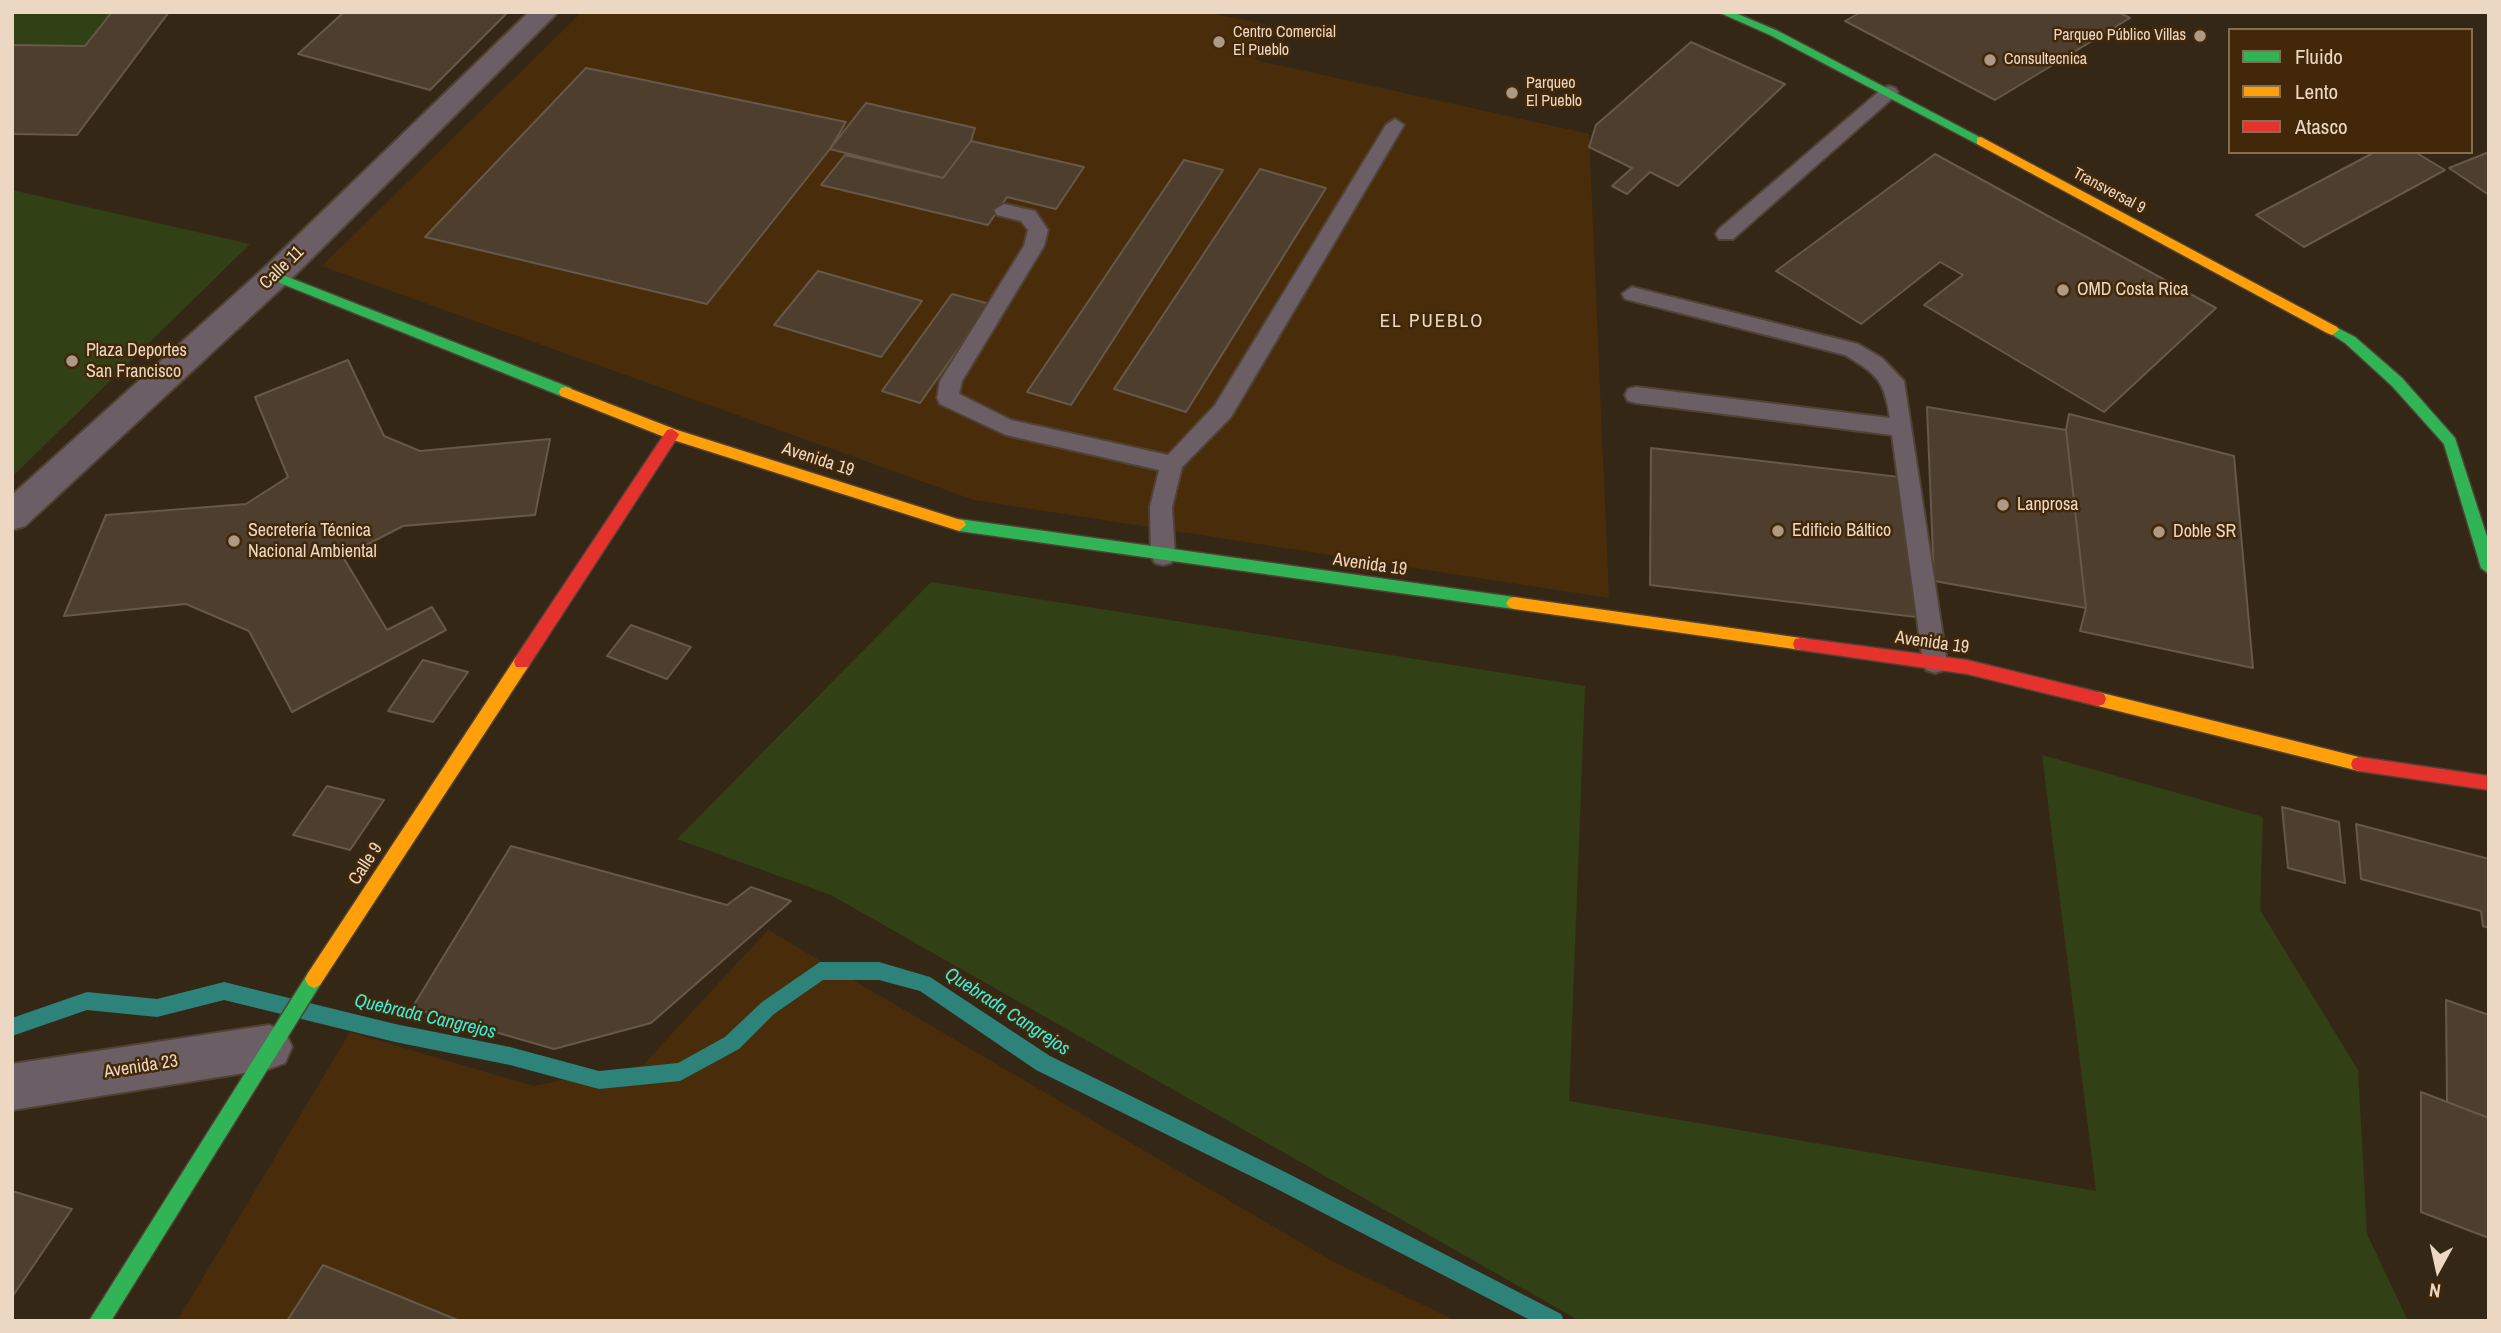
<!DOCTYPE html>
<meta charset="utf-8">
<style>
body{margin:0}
#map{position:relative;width:2501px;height:1333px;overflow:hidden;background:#352716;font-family:"Archivo Narrow",sans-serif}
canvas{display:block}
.frame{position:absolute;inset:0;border:14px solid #ecd7c3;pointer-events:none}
.legend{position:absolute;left:2228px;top:28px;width:245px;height:126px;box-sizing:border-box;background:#422809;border:2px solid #866e53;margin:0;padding:9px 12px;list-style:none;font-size:21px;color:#ecd7c3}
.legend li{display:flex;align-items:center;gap:14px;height:35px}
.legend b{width:35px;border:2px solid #866e53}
.north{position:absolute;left:2403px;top:1235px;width:70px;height:70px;-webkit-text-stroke:5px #422809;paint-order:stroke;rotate:188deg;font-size:19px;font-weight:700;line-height:28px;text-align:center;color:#ecd7c3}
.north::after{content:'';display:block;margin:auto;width:24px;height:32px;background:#ecd7c3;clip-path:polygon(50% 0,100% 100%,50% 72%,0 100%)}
</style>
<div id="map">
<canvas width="2501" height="1333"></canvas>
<div class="frame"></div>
<ul class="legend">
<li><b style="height:9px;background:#30b455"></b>Fluido</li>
<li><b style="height:9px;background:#ff9f0a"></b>Lento</li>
<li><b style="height:9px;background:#e5322d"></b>Atasco</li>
</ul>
<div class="north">N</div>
</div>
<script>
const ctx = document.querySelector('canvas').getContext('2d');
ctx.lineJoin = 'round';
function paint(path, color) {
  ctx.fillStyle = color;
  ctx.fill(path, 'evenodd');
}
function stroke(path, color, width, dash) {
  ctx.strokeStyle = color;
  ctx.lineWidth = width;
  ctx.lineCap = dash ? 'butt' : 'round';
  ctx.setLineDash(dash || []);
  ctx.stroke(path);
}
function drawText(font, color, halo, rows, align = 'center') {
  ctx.font = font + ' "Archivo Narrow",sans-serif';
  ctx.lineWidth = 5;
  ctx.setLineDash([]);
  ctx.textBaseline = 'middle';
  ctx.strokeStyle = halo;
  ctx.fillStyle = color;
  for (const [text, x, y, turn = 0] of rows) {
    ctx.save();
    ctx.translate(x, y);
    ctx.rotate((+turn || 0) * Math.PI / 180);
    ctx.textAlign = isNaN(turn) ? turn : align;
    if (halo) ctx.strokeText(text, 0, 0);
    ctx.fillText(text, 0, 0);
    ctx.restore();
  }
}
paint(new Path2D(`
 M582,12H1205L1265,24L1255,60L1589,134L1609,598L974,500L322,266Z
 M768,930L1332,1261L1456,1321H177L350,1032L533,1086L643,1065Z`), '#492d0b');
paint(new Path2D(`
 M12,12H112L85,46L12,45Z
 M12,190L250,244L12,477Z
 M931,582L1585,686L1569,1101L2096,1191L2042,755L2263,817L2260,910L2358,1070L2367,1234L2408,1321H1580L831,895L677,839Z`), '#324016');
paint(new Path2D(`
 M820,962H879L930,977L1050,1056L1287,1173L1561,1314L1564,1321H1532L1273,1187L1036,1070L920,991L879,980H823L774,1014L739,1049L680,1081L599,1089L510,1065L395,1042L224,1000L157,1017L87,1010L12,1036V1018L87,992L157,999L224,982L395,1024L510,1047L599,1071L678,1063L725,1037L762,1002Z`), '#2d837a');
const building = new Path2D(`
 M112,12H169L77,135L12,134V45L85,46Z
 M344,12H508L430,90L298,54Z
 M1861,12H2118L2130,18L1995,100L1845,21Z
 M1691,42L1785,84L1678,186L1650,172L1627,194L1612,186L1632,168L1589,147L1596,125Z
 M586,68L846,122L830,149L707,304L425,237Z
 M866,103L975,128L971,141L943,178L830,149Z
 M971,141L1084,167L1056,209L1007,197L988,225L821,185L845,155L943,178Z
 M2375,152H2415L2445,170L2304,247L2256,215Z
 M2489,152V195L2449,168Z
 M1935,154L2216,308L2104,412L1924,305L1963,275L1940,262L1861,324L1776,271Z
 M1184,160L1223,170L1071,405L1027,392Z
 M1260,169L1326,188L1186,412L1114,389Z
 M818,271L922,301L881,357L774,325Z
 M952,294L990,304L920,403L882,391Z
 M348,360L384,436L420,451L550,439L535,515L403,526L343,557L387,630L432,607L446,630L292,712L249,631L186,604L64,616L106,515L246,504L288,477L255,397Z
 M1927,407L2066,430L2086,608L1934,581Z
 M2069,414L2234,456L2253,668L2080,631L2086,608L2066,430Z
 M1651,448L1899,477L1916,617L1650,585Z
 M631,625L691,647L667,679L607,656Z
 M423,660L468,672L433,722L388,711Z
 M327,786L384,800L350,850L293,835Z
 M2282,807L2339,822L2345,883L2288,868Z
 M2356,824L2489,859V928L2483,926L2481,911L2361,879Z
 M511,846L727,905L751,887L791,901L651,1023L554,1049L412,1008Z
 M2446,1000L2489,1015V1118L2447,1102Z
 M2421,1092L2489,1118V1238L2421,1212Z
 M12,1191L72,1209L12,1297Z
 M323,1265L460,1321H287Z`);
paint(building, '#4d3e2d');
stroke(building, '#66594a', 2);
const lane = new Path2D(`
 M1889,86L1895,88L1898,92L1895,96L1733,239H1719L1716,234L1719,229L1883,88Z
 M1395,119L1404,125L1231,417L1182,467L1172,507L1175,556L1171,563L1163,565L1155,563L1151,556L1150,507L1159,470L1006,435L940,404L937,398L940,381L1024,246L1028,230L1021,221L997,215L994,210L1004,204L1035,211L1048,230L1044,246L962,381L959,394L1011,420L1168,455L1215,405L1386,125Z
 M1632,287L1858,344L1882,358L1904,381L1947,663L1944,670L1935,673L1926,670L1923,663L1892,435L1636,403L1628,401L1625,395L1628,389L1636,387L1890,418C1884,380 1878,375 1845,355L1625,299L1622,294Z`);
const street = new Path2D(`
 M529,12H558L286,284L25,526L12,530V495L264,268Z
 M269,1025L285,1031L292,1047L285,1063L269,1069L12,1110V1064Z`);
const fast = new Path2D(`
 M1718,12H1733L1778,31L1987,141L1985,144H1977L1770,35Z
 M275,272L571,388L573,392L566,397L561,396L270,279V273Z
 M2332,325L2355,337L2402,378L2455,438L2489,543V574L2481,568L2444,444L2392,386L2345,343L2325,330Z
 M959,519L1514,597L1519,599L1522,603L1519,607L1514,609L959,531L952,525Z
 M314,970L320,973L323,979L320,985L111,1321H89L308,973Z`);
const slow = new Path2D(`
 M1981,137L2337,327L2339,330L2332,335L2327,333L1977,144V138Z
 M566,387L677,430L964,521L966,525L959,531L667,438L561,396L559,392L561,388Z
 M1514,597L1801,638L1807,639L1809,644L1807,649L1801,650L1514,609L1509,607L1506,603L1509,599Z
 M522,655L528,657L530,662L528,667L320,985L314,988L308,985L305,979L308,973L516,657Z
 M2098,692L2359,757L2365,759L2367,764L2365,769L2359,771L2098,706L2092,704L2090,699L2092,694Z`);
const jam = new Path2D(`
 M672,429L679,434L677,438L528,667H516L514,662L516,657L667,430Z
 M1801,638L1967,660L2098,692L2104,694L2106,699L2104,704L2098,706L1967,674L1801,650L1795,649L1793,644L1795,639Z
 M2359,757L2489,776V790L2359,771L2353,769L2351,764L2353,759Z`);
stroke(lane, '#504234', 4);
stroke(street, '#504234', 4);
stroke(fast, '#504234', 3);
stroke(slow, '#504234', 3);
stroke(jam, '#504234', 3);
paint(lane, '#6b5e65');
paint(street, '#6b5e65');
paint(fast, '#30b455');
paint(slow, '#ff9f0a');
paint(jam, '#e5322d');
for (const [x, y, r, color] of [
 [2200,36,7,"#ac9986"],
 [1219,42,7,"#ac9986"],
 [1990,60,7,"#ac9986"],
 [1512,93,7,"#ac9986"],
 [2063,290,7,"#ac9986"],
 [72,361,7,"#ac9986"],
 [2003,505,7,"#ac9986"],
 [1778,531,7,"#ac9986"],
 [2159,532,7,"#ac9986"],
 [234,541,7,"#ac9986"]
]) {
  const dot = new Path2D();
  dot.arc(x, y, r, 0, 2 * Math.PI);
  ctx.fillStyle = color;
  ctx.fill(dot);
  stroke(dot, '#422809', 2.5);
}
drawText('16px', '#ecd7c3', '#422809', [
 ["Centro Comercial",1233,33],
 ["El Pueblo",1233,51],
 ["Parqueo Público Villas",2186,36,"right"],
 ["Consultecnica",2004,60],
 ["Parqueo",1526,84],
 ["El Pueblo",1526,102]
], 'left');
drawText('16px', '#ecd7c3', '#422809', [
 ["Transversal 9",2109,191,28]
]);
drawText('18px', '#ecd7c3', '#422809', [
 ["Calle 11",282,268,-44],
 ["Avenida 19",818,460,18],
 ["Avenida 19",1370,565,8],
 ["Avenida 19",1932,643,8],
 ["Calle 9",366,864,-57],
 ["Avenida 23",141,1067,-9]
]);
drawText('18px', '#ecd7c3', '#422809', [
 ["OMD Costa Rica",2077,290],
 ["Plaza Deportes",86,351],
 ["San Francisco",86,372],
 ["Lanprosa",2017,505],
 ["Secretería Técnica",248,531],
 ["Nacional Ambiental",248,552],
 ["Edificio Báltico",1792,531],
 ["Doble SR",2173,532]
], 'left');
ctx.letterSpacing = '2px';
drawText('19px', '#ecd7c3', '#422809', [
 ["EL PUEBLO",1432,322]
]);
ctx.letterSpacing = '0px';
drawText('italic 19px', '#36efe2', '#422809', [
 ["Quebrada Cangrejos",1007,1012,33],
 ["Quebrada Cangrejos",425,1017,13]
]);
</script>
